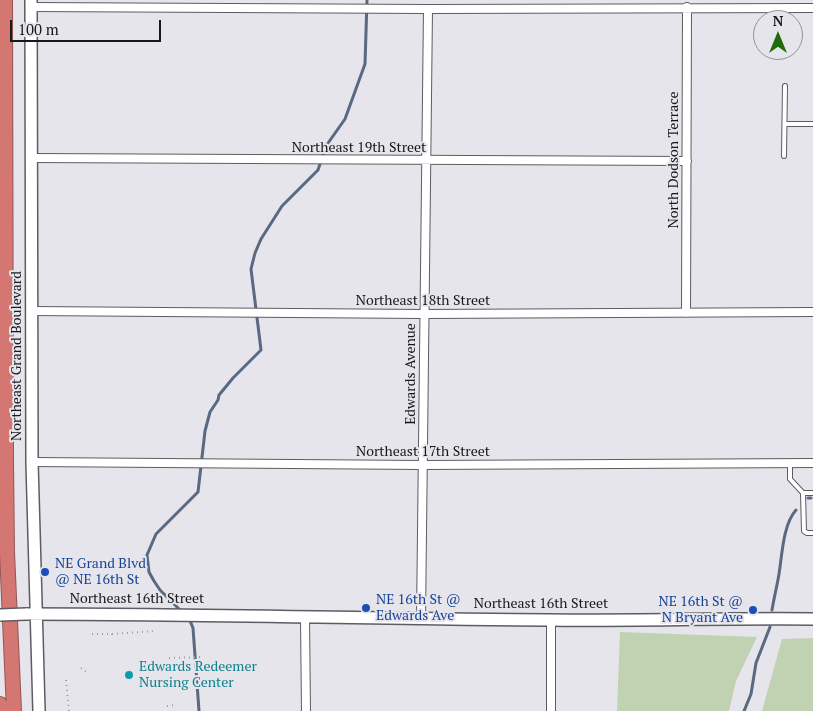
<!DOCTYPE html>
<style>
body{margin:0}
#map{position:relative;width:813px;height:711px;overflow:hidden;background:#e6e5eb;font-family:"PT Serif",serif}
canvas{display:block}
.north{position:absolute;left:753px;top:10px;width:50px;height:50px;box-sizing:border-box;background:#e6e5eb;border:1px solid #949397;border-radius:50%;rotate:0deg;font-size:14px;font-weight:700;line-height:20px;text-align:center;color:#18181a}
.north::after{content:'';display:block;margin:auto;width:18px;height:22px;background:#1f6b0a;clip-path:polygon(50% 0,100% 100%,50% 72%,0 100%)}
.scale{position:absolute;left:10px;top:20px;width:151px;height:22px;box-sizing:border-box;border:2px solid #18181a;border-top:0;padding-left:6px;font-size:15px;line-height:18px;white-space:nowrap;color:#18181a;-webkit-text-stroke:4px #e6e5eb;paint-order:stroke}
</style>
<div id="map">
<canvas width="813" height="711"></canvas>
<div class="north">N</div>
<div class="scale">100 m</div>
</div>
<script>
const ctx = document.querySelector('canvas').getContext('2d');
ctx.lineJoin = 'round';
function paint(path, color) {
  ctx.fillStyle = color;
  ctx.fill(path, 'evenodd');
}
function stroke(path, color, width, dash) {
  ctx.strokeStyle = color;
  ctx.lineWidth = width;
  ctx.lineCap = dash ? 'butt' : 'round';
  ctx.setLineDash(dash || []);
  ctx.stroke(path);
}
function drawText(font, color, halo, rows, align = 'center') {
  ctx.font = font + ' "PT Serif",serif';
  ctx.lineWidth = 4;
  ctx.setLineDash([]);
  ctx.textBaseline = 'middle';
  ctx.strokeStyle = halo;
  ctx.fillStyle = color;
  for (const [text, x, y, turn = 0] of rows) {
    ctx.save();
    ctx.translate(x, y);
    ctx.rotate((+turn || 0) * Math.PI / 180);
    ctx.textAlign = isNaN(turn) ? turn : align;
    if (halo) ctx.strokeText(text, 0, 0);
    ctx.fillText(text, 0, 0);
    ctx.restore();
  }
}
paint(new Path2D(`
 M620,632L757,637L736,681L729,711H617Z
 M813,638V711H762L782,639Z`), '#c0d2b1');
stroke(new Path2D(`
 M808,498H811
 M772,610C774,598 777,586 779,574C782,556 783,524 796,510
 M182,612L160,590L154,581L149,572L147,555L156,534L198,492L205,431L210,412L218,400L219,395L233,378L261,350L251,269L255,253L261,239L282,206L318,170L326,146L345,119L365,64L367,0
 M189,618L193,628L199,711
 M744,711L751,694L756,663L770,627`), '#586981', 3);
const lane = new Path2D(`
 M785,124H813
 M784,156L785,86
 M790,464V479L803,493L804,531L807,533H813
 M803,493H813`);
const street = new Path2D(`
 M31,7L428,9L813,8
 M31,158L687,161
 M32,311L424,314L813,312
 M686,313L687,7
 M32,462L423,465L813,463
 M305,618L306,711
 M421,619L428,9
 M551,620V711`);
const secondary = new Path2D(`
 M31,0L32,462L39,711
 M26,614C200,614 374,619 548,620C636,621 725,618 813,619`);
const highway = new Path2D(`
 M5,0L6,461L7,552L14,711
 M0,704L1,711`);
stroke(lane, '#5d5c62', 6);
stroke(street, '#5d5c62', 10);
stroke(secondary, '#5d5c62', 14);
stroke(highway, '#925654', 16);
stroke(new Path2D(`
 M92,634H112V637
 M112,634L155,631
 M169,658L203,657
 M81,668L89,674
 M66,680L69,711
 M167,706L176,705`), '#9d9da1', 2, [1, 4]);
stroke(lane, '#fff', 4);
stroke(street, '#fff', 8);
stroke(secondary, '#fff', 11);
stroke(highway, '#d47773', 14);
const secondaryBridge = new Path2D(`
 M0,615L26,614`);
stroke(secondaryBridge, '#5d5c62', 14, []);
stroke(secondaryBridge, '#fff', 11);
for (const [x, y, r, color] of [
 [45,572,5,"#1a4fb4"],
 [366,608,5,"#1a4fb4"],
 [753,610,5,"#1a4fb4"],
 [129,675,5,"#0f9aa8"]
]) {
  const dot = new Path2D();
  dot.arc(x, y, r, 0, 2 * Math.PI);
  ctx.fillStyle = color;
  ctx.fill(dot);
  stroke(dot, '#e6e5eb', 2);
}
drawText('14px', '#18181a', '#e6e5eb', [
 ["Northeast 19th Street",359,148],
 ["North Dodson Terrace",674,160,-90],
 ["Northeast 18th Street",423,301],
 ["Northeast Grand Boulevard",17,356,-90],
 ["Edwards Avenue",411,374,-90],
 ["Northeast 17th Street",423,452],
 ["Northeast 16th Street",137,599],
 ["Northeast 16th Street",541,604]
]);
drawText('14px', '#164399', '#e6e5eb', [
 ["NE Grand Blvd",55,564],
 ["@ NE 16th St",55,580],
 ["NE 16th St @",376,600],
 ["Edwards Ave",376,616],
 ["NE 16th St @",743,602,"right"],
 ["N Bryant Ave",743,618,"right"]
], 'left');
drawText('14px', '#0d838f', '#e6e5eb', [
 ["Edwards Redeemer",139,667],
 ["Nursing Center",139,683]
], 'left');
</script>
